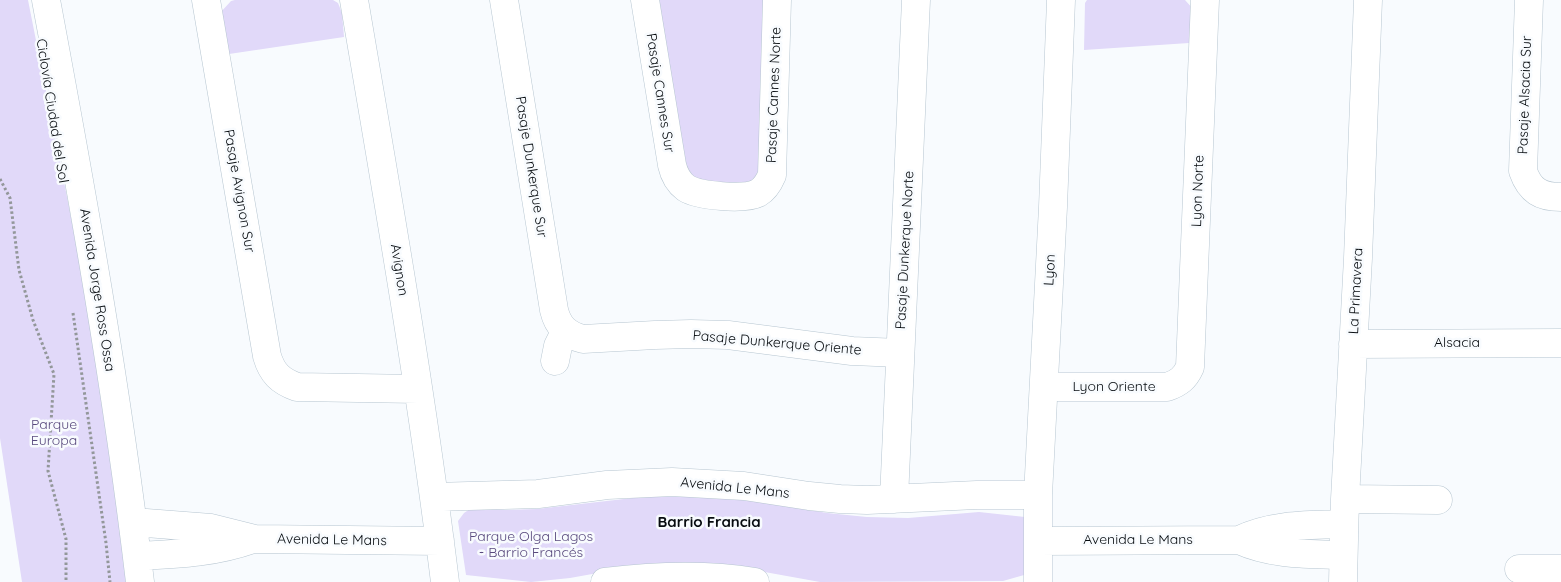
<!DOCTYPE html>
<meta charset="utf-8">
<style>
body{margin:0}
canvas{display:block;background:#f8fbfe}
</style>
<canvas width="1561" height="582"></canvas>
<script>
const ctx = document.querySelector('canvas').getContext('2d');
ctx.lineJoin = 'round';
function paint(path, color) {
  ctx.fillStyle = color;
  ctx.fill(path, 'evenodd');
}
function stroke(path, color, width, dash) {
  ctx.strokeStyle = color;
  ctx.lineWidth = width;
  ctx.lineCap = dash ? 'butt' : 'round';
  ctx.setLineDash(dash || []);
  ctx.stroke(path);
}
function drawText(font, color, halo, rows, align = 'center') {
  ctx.font = font + ' Quicksand,sans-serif';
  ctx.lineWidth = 5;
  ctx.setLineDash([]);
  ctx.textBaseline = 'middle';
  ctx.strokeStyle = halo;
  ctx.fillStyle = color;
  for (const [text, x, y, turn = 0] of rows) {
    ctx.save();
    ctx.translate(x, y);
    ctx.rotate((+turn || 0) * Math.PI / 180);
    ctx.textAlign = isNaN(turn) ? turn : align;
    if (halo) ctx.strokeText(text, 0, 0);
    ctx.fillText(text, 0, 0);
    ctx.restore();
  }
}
paint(new Path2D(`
 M0,0H28L70,212L101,378L128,582H22L0,438Z
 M235,0H333L338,3L342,13L344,37L229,54L220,13L231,1Z
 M659,0H771L759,181L701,186L683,169Z
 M1087,0H1185L1194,10L1189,43L1084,50L1085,3Z
 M684,495L733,499L777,504L827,513L867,517L908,518L979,512L1025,517L1024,575L1003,581L820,582L748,569L609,571L570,578L531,582L466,575L458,521L464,513L470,509L484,508L505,510L537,509L650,496Z`), '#e1d9f9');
const minor = new Path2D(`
 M46,0C82,193 117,387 140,582
 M206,0L267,356C272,373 280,381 297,387L418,389
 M354,0C387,194 421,387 445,582
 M504,0L554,310C558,327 567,335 583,339L655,335L691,334L728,335L852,351L900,353
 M645,0L672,165C674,174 678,182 686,188C699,196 744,200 758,193C765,189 769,182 772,175L777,0
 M1529,0L1523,171C1530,191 1541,197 1561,197
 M1353,344L1561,343
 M555,361L558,346L565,332
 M1044,387H1167C1179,383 1185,378 1190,367L1205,0
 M434,497L538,494L607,485L672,482L744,486L809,496L840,499L867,500L977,495H1038
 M894,499L916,0
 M1345,499L1438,500
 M133,522L211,528L255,539L440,541
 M1239,540C1272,524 1309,525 1344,524
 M1038,541L1239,540C1272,555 1307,554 1343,555
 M137,556C179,554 213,553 253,539
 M1519,569H1561
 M605,582C654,576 706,574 755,582
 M1038,582V495L1053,207L1061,0
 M1343,582L1345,499L1358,258L1368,0`);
stroke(minor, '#b7c6d1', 29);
stroke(new Path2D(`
 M0,179L10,198L19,270L33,320L54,374L48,471L66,539V582
 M73,313L106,543L110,582`), '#93979a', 3, [2.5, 2.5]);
stroke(minor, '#fff', 28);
drawText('14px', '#070c10', '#f8fbfe', [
 ["Pasaje Cannes Sur",660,93,81],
 ["Pasaje Cannes Norte",774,95,-88],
 ["Pasaje Alsacia Sur",1525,95,-88],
 ["Ciclovía Ciudad del Sol",52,111,81],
 ["Pasaje Dunkerque Sur",531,167,81],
 ["Pasaje Avignon Sur",239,191,80],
 ["Lyon Norte",1198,191,-88],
 ["Pasaje Dunkerque Norte",905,250,-87],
 ["Avignon",399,270,81],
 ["Lyon",1050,270,-87],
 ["Avenida Jorge Ross Ossa",97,290,81],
 ["La Primavera",1356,291,-87],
 ["Pasaje Dunkerque Oriente",777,343,5],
 ["Alsacia",1457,343],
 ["Lyon Oriente",1114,387],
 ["Avenida Le Mans",735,488,6],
 ["Avenida Le Mans",332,540,1],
 ["Avenida Le Mans",1138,540]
]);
drawText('14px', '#594a7e', '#f8fbfe', [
 ["Parque",54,425],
 ["Europa",54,441],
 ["Parque Olga Lagos",531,537],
 ["- Barrio Francés",531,553]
]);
drawText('bold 15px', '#070c10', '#f8fbfe', [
 ["Barrio Francia",709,522]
]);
</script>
